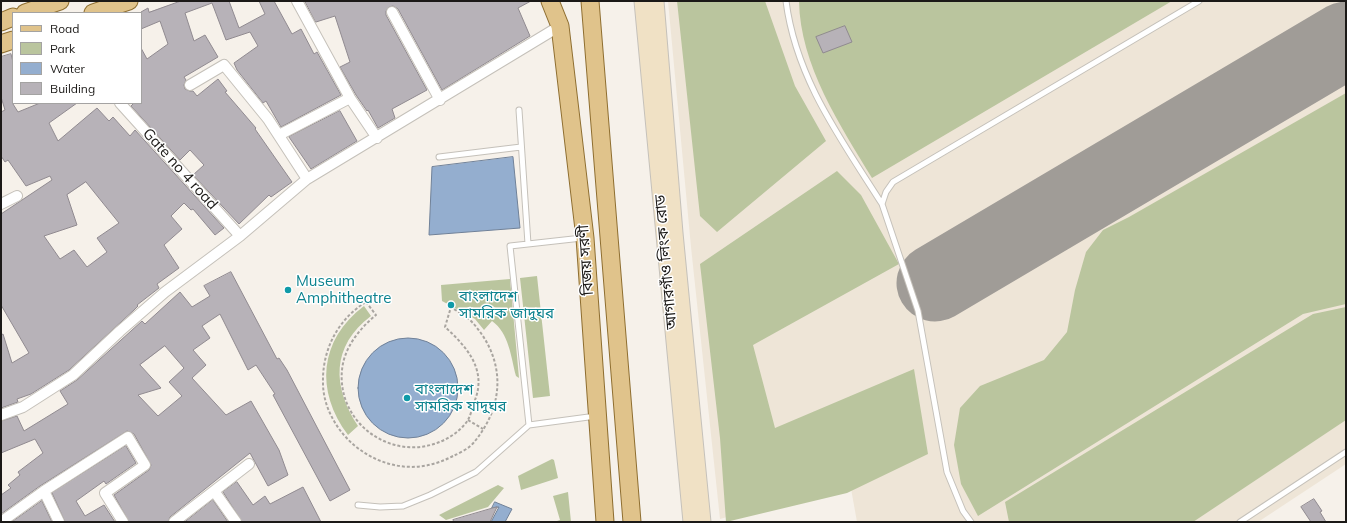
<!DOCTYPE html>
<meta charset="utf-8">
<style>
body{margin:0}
#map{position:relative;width:1347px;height:523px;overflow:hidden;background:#f6f1ea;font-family:Mulish,sans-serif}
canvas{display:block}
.frame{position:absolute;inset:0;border:2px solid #1b1917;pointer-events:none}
.legend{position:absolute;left:12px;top:12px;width:130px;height:92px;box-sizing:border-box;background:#fff;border:1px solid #a4a3a2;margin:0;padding:5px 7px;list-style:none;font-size:12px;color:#1b1917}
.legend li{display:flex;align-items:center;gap:8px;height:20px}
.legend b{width:20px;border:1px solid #a4a3a2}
</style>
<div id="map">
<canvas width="1347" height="523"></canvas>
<div class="frame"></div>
<ul class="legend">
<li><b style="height:5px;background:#e0c38b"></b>Road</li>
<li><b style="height:11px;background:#bac59e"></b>Park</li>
<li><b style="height:11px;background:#94aecf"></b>Water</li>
<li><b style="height:11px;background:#b7b2b8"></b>Building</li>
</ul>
</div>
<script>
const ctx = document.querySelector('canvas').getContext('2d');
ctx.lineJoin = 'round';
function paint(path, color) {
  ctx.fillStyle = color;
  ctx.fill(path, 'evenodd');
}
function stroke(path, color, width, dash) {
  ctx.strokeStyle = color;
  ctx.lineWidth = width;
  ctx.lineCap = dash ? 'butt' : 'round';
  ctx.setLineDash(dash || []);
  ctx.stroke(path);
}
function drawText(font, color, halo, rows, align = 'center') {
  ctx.font = font + ' Mulish,"Noto Sans Bengali",sans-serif';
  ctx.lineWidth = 3;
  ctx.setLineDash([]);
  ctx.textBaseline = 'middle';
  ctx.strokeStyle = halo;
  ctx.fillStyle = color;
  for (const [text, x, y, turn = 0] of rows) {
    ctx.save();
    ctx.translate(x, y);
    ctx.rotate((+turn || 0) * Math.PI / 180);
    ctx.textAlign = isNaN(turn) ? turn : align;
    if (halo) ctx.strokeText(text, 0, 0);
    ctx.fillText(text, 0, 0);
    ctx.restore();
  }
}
paint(new Path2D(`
 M668,1H1346V464L1258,522H857L850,483L720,519L691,247Z`), '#eee5d7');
paint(new Path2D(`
 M677,1H765L795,86L826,141L717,232L700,216Z
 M799,1H1172L872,178C840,125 800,65 799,1Z
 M1346,93V304L1303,314L978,516L961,484L954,445L960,408L980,386L1044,360L1067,332L1075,290L1086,252L1103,230L1129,217Z
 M837,171L861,195L899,264L753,345L775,428L914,369L928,454L847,493L726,522L720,438L700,264Z
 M537,276L550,396L533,398L520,278Z
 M510,279L519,378L516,376C511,357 509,333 492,321L484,330L475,319L442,301L441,285Z
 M364,306L371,316C331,346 332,387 358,426L348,435C315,391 319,340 364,306Z
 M1346,307V420L1193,522H1009L1005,502L1313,314Z
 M552,459L554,460L558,478L521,490L518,476Z
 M498,485L504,488L488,507L446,520L439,515Z
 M568,492L571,522H554L560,520L553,496Z`), '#bac59e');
const water = new Path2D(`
 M513,157L520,228L429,235L432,167Z
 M358 388a50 50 0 1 1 100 0a50 50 0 1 1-100 0Z
 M495,502L512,509L505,522H491L499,507L492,508Z`);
paint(water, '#94aecf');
stroke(water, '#708198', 1);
stroke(new Path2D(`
 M935,283L1346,40`), '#a09c97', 77);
const building = new Path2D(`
 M181,1H229L239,28L265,14L259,1H274L292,34L301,29L314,54L317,52L341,95L281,127L266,101L263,103L237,70L234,63L258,46L250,32L226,40L212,3L185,13L194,41L205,35L218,57L184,77L186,80L184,85L185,89L190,91H193L197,96L218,79L227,91L225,92L256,128L255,129L292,182L271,197L269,195L239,224L193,175L204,165L190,150L180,160L131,106L134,103H141V48L147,59L168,44L160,21L141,29V12L148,8L149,12Z
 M305,1H531L518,8L530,36L442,90L398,9L393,6L389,7L386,11V15L427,90L392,109L395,118L378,128L368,110L367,111L356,95L340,67L350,62L335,16L316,22Z
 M845,26L852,42L823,53L816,37Z
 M11,54L13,62V104L18,112L40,103H77L49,123L58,141L97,108L109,121L113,117L130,136L135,130L224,228L215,235L193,209L191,210L184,203L171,216L182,229L164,245L179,268L157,284L159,288L137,305L138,306L134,310L69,370L31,394L17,399L18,402L1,408V335L3,334L12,363L29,353L1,305V214L52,180L50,176L26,186L8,160L5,162L1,156V112L5,110L1,97V57ZM86,182L119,223L97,238L107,252L87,267L74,250L60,259L44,236L77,225L67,195Z
 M340,111L357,141L311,169L289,137Z
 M231,272L277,359L279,358L287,370L350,490L330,501L273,395L275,394L256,365L248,370L220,314L202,326L210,338L193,350L206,365L192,378L226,415L251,401L279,450L288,475L268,486L250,453L170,517L168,522H129L114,495L149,470L151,465L134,434L127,431L40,486L1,514V495L11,488L8,485L20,475L18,472L43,453L35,439L1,453V421L17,416L24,431L68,404L60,391L77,380L142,321L145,324L180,292L192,307L210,296L204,286ZM165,346L184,368L169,382L182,396L158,416L138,395L161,388L140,365Z
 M126,446L136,463L106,484L104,481L76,501L85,516L104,505L115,522H65L52,493Z
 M237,482L253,505L265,496L270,504L303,487L321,522H242L223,492Z
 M1314,499L1322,511L1320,512L1326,522H1311L1301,507Z
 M213,500L228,522H185Z
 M42,501L52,522H12Z
 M497,507L490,522H454L453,520Z`);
paint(building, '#b7b2b8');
stroke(building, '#908a90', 1);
const lane = new Path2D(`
 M786,1C796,79 841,139 882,204
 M519,110L528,244
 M439,157L521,147
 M582,238L510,246L529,425L596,416
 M358,505L380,507L403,506L430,495L476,472L529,425
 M971,522L963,511L947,472L918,311L882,204L886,192L893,182L1199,1
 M1240,522L1346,452`);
const street = new Path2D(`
 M297,1L350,98L377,138
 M392,12L440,100
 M190,85L224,65L268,119L307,179
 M120,103L240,236
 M279,135L350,98
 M1,204L17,196
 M1,415L23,407L73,375L120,331L165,292L240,236L307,179L560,26
 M44,491L59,522
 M214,491L236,522
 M1,522L44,491L128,437L145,465L105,493L123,522
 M174,522L249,464`);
const secondary = new Path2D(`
 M642,1L691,522
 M656,1L675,233L703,522`);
const primary = new Path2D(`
 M550,1L560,26L585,238L605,522
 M590,1L632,522
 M25,13L60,1
 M93,13L129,1
 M1,22L13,17
 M1,44L13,40`);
stroke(lane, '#c5c1ba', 7);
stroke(street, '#c5c1ba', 12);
stroke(secondary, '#c5c1ba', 17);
stroke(primary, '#8e6e30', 19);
stroke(new Path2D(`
 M366,302L376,315C359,329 344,348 342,370C337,421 387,459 434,444C447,440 460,432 468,420C471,414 473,406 475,400C487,369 466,346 445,327L451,307C458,312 466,316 471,321C505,357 506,403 475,441C470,448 460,453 453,456C419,474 384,469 355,446C337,431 323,407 323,383C322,350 338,319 366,302Z
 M468,420L483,429`), '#a9a5a0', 2, [3, 2]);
stroke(lane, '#fff', 5);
stroke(street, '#fff', 10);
stroke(secondary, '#f0e1c5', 15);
stroke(primary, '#e0c38b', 17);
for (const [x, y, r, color] of [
 [288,290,4,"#0f9aa8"],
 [451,305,4,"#0f9aa8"],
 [407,398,4,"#0f9aa8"]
]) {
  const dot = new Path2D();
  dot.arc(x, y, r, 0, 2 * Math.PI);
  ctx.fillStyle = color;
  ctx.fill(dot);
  stroke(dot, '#fff', 1.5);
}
drawText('15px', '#1b1917', '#fff', [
 ["Gate no 4 road",180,169,48],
 ["বিজয় সরণী",586,260,-94],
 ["আগারগাঁও লিংক রোড",666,262,-95]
]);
drawText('15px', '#0d838f', '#fff', [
 ["Museum",296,281],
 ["Amphitheatre",296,298],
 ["বাংলাদেশ",459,296],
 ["সামরিক জাদুঘর",459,313],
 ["বাংলাদেশ",415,389],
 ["সামরিক যাদুঘর",415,406]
], 'left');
</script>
